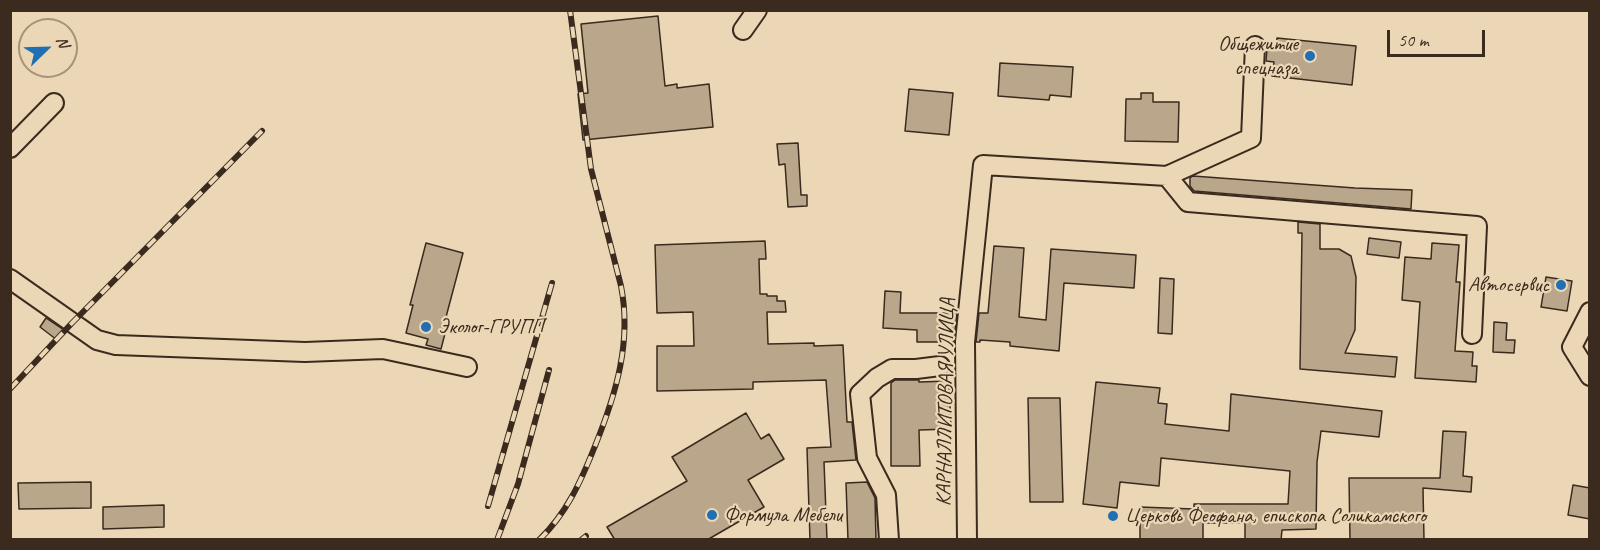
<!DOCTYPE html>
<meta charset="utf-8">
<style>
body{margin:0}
#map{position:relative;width:1600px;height:550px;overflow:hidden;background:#ebd7b5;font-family:Caveat,sans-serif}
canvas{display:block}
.frame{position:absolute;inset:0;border:12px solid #3b2a1e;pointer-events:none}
.north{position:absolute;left:18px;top:18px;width:60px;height:60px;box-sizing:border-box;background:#ebd7b5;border:2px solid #a59279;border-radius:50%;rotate:67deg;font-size:16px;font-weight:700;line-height:24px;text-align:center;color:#3b2a1e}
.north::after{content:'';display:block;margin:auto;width:21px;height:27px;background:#1f6fb2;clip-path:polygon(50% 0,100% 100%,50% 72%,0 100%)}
.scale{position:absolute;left:1387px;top:30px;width:98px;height:27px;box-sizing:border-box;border:3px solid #3b2a1e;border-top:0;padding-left:8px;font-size:18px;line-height:21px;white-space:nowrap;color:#3b2a1e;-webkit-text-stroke:4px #ebd7b5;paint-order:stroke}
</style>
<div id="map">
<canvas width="1600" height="550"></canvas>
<div class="frame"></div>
<div class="north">N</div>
<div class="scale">50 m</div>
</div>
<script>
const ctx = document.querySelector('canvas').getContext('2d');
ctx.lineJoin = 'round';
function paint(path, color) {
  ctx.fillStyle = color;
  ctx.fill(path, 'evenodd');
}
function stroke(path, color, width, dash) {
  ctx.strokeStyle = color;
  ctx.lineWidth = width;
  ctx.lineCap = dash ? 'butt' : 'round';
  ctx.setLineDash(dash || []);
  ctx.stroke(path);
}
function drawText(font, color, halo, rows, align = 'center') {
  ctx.font = font + ' Caveat,sans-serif';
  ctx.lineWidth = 4.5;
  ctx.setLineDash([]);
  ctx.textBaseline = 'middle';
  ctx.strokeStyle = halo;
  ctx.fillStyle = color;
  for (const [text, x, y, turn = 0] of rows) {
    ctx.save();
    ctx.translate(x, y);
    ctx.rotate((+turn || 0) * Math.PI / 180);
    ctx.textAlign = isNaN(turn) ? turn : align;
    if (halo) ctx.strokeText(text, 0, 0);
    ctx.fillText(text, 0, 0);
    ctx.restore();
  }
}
const building = new Path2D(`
 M658,16L665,86L677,84V88L709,84L713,127L583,140L578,94L588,93L581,24Z
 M1277,38L1356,46L1352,85L1272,76L1274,62L1266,61L1267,49L1276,50Z
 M1000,63L1073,67L1071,97L1050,95L1049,100L998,96Z
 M909,89L953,93L949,135L905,131Z
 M1141,93H1153V102H1179L1178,142L1125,141L1126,99H1141Z
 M798,143L801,195H807V206L788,207L785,164L779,165L777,144Z
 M1193,176L1355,188L1412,190L1411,209L1194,191L1190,186V178Z
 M1298,222L1320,224V249H1339L1351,256L1356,277L1355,330L1345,353L1397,357L1395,377L1300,369L1302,233H1298Z
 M1369,238L1401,242L1399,258L1367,254Z
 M765,241L766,259H759L760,294H767V296H777V301H785L786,312H767L768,344L814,343V346L843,345L847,422H852L856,460L824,462L827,540H810L807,448L831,447L826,380L753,382V389L657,391V346H694L693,312L657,313L655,245Z
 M426,243L463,253L446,317L449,318L441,349L426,345L428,339L406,333L413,305H410Z
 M1432,243L1459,245L1456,282H1460L1455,351L1473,352L1472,366H1477L1476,382L1415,378L1420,302L1402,300L1405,257L1431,259Z
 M994,246L1024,248L1019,317L1046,320L1051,249L1136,255L1134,288L1064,283L1059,351L1010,346V342L980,340V342H976L979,313H988Z
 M1546,277L1572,281L1567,311L1541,307Z
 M1160,278L1174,279L1172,334L1158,333Z
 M885,291L901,292L900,313H957L954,342H917V330L883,328Z
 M46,318L64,330L57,340L40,327Z
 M1494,322L1507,323L1506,340H1515L1514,353L1493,352Z
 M895,380H919V382L949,381L951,429L919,430L920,466H891V383Z
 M1096,382L1160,388L1158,403L1167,404L1165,424L1229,431L1231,394L1382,411L1379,437L1321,431L1317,462L1316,529L1282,530L1281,540H1245V523H1203V540H1140V507L1194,509V504H1288L1290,471L1161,458L1159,486L1120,482L1117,508L1083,504Z
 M1028,398H1060L1063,502H1030Z
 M746,413L761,439L769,434L784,459L748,480L764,507L707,540H615L607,527L687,481L672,457Z
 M1443,431L1466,432L1463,476L1472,477L1471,492L1423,488L1424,540H1350L1349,478H1440Z
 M91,482V508L19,509L18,483Z
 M867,482L875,498L876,540H848L846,483Z
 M1573,485L1590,488V519L1568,515Z
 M164,505V527L103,529V507Z`);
paint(building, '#baa68b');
stroke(building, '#3b2a1e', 1.5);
const minor = new Path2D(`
 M743,30L757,10
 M10,148L54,103
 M1167,176L1188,202L1477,226L1472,334
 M10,279L97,340L116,345L305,352L383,349L467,367
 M1590,312L1572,347L1590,376
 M889,540L886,495L867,458L860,394L877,378L892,369H916L940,366
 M967,540L965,342L983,165L1167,176L1251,138L1255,46`);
stroke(minor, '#3b2a1e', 22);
stroke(minor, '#ebd7b5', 18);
const rail = new Path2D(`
 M10,389L72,323L262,131
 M488,506L552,283
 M497,540L518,484L549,370
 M539,540C567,513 581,481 595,446C616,394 632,342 621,286L591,169L570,10
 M581,540L586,536`);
stroke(rail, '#3b2a1e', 6);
stroke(rail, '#ebd7b5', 4, [11]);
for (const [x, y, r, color] of [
 [1310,56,6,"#1f6fb2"],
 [1561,285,6,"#1f6fb2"],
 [426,327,6,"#1f6fb2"],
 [712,515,6,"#1f6fb2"],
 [1113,516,6,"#1f6fb2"]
]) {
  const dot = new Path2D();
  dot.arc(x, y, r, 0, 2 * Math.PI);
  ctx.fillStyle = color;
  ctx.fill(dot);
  stroke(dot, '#ebd7b5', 2);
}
drawText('21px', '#3b2a1e', '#ebd7b5', [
 ["Общежитие",1298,44,"right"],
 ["спецназа",1298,68,"right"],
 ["Автосервис",1549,285,"right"],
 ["Эколог-ГРУПП",438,327],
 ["Формула Мебели",724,515],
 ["Церковь Феофана, епископа Соликамского",1125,516]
], 'left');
drawText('21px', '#3b2a1e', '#ebd7b5', [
 ["КАРНАЛЛИТОВАЯ УЛИЦА",946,402,-89]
]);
</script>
